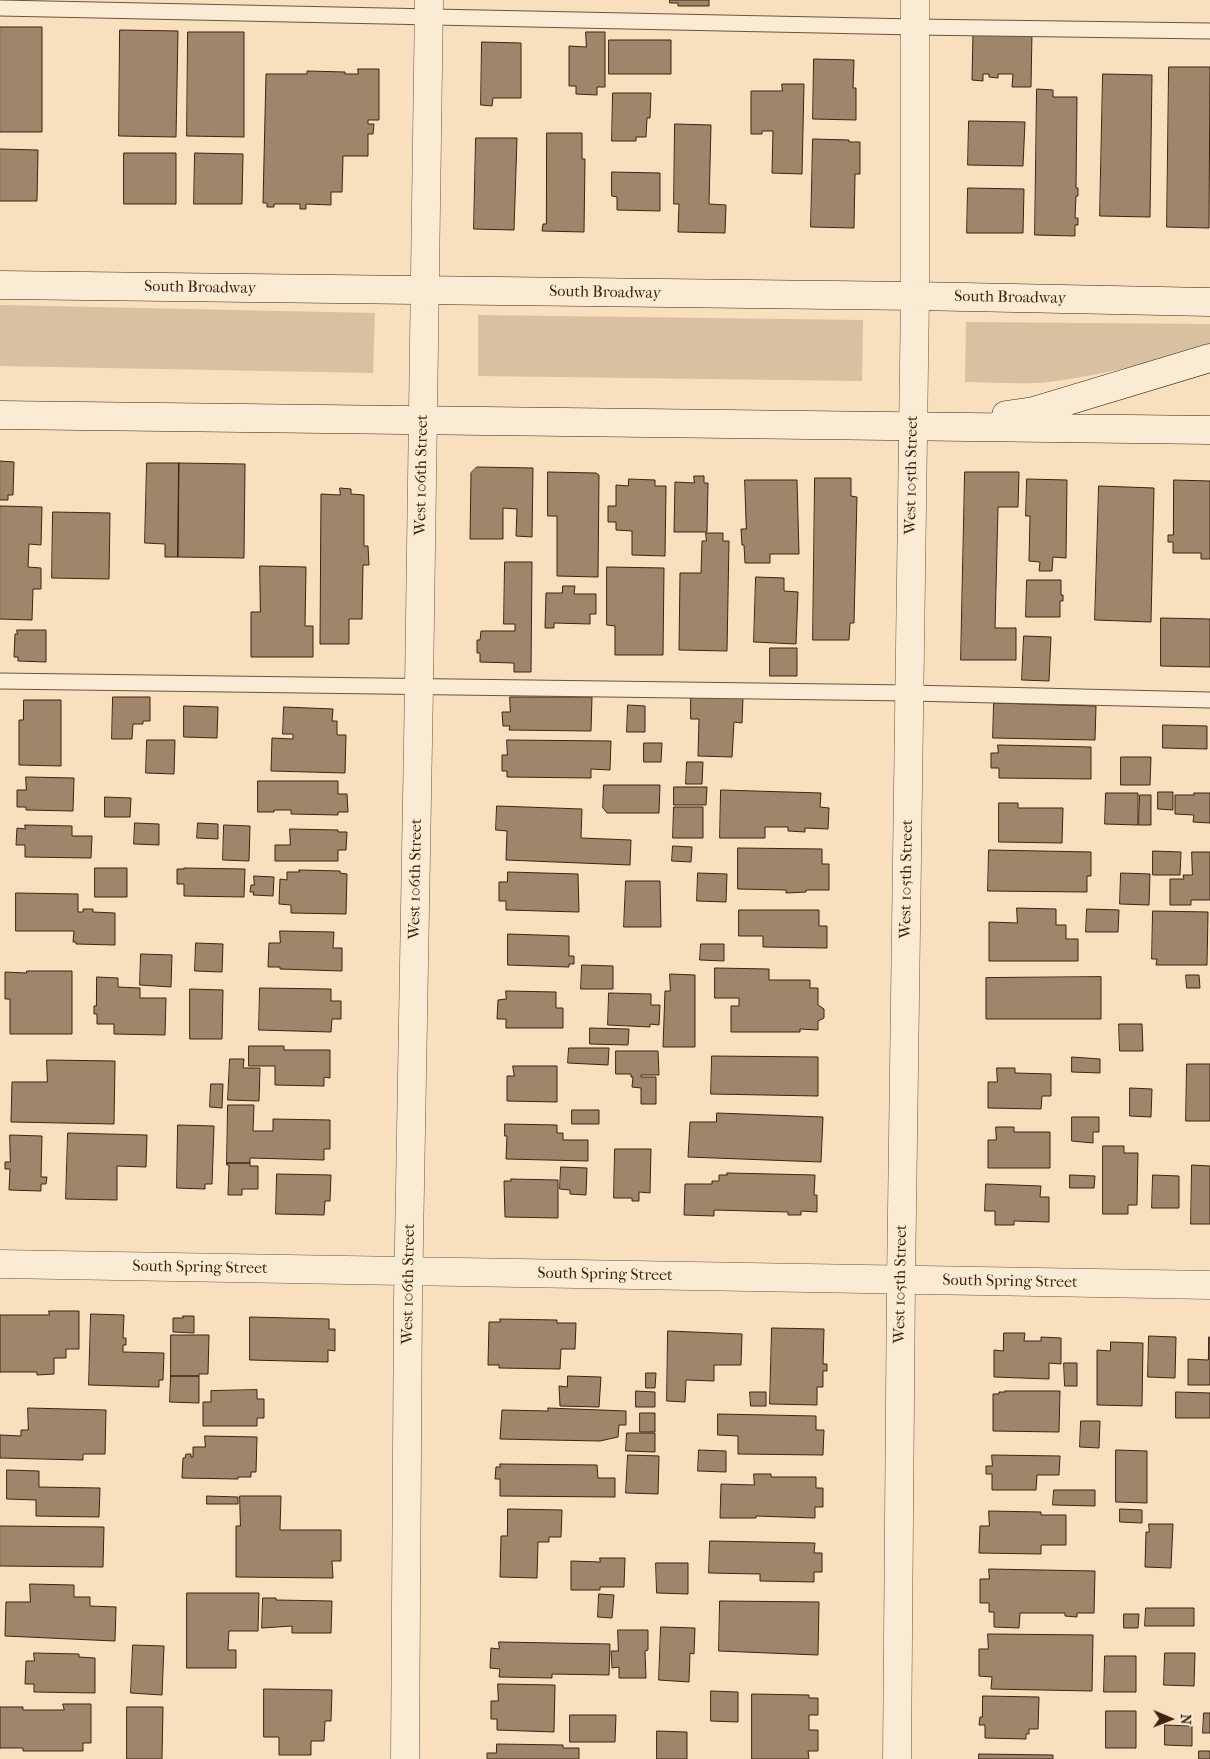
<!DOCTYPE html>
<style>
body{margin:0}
#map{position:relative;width:1210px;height:1759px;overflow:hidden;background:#f8e0be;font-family:"IM FELL French Canon",serif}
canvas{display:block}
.north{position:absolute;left:1145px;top:1694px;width:50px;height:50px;-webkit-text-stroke:4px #faebd5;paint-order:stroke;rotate:91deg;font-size:14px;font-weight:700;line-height:20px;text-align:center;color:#3e2410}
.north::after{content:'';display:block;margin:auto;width:18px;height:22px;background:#3e2410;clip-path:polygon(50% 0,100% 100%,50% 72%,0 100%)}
</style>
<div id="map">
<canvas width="1210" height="1759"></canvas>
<div class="north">N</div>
</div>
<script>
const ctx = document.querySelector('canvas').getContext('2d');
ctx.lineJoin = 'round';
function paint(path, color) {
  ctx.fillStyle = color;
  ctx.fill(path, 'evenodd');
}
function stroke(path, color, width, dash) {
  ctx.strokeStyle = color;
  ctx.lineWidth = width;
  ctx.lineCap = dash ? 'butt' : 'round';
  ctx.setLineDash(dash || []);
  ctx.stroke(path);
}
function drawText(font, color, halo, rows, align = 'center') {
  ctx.font = font + ' "IM FELL French Canon",serif';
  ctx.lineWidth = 4.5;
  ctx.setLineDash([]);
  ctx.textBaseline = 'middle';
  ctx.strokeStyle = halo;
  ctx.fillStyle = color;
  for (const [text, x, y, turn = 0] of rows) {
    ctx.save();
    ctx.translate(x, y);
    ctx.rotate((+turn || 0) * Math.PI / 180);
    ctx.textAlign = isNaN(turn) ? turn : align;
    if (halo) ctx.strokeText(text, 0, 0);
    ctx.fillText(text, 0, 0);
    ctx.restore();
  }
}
paint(new Path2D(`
 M0,305L375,313L373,373L0,366Z
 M478,315L863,320L862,381L478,376Z
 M966,322L1210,324V346C1157,361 1104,375 1049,382C1022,385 992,382 965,382Z`), '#d8c0a0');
const building = new Path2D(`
 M670,0H709V6H678V3H670Z
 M0,27H42V132H0Z
 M120,30L178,31L176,137L119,136Z
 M188,32H244V137L187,136Z
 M586,32H605V87H597V95L576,94V86H569V46L586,47Z
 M1032,32L1031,87H1012L1013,74H998V78L989,77V74H983V81L972,80L973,34Z
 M609,40H671V74H609Z
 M482,42L521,43V98H493L492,106L481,105Z
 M814,59L854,60L853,88H856V120L813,119Z
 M1169,67H1210L1209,228L1167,227Z
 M358,69H379V120H368V124H374L373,134H368V156H343L342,192H331V205L306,204V209H300V204H274V207H267V203H263L266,74H307V71L345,72V74H358Z
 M1103,74L1152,75L1150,217L1100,216Z
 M782,84H804L802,174L772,173L773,131H762V134H751V91H782Z
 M1037,89L1053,90V97H1077L1076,188H1078V196H1076L1075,218H1078V225H1075V236L1035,235Z
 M613,93H651L650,118H647L646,137H636V141H612Z
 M969,121L1025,122L1023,166L968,165Z
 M675,124L711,125L709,204L726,205L725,233L678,232L679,204H674Z
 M547,133H582V159H585L584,232L542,231L543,224H546Z
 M476,138H517L514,230L474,229Z
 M813,139L849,140V142H860V174H855L854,228L811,227Z
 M0,149L38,150L37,201H0Z
 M124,153H176V204H124Z
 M195,153L243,154L242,204H194Z
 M612,172L660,173V211L617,210V197L612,196Z
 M968,188L1024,189L1023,233H967Z
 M0,461L14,462L13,495H8V500H0Z
 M147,463H179L178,557H165V544L145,543Z
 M179,463L245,464L244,558L178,557Z
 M477,467L533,468L532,537L516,536L517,509L503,508V539H470L471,473Z
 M548,472L596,473L599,475L598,577L557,576V516H548Z
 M965,472H1019L1018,507H998L995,628H1016V660H961Z
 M694,476H704V483H708L707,532H674L675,482L694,483Z
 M815,478H851V496L857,497L854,623H850L849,640H813Z
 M629,479L655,480V486H666L665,556L632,555V531L616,530V522H608V506H616V485L628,486Z
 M1027,479L1067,480L1066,558L1053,557L1052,571H1039L1040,562L1029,561L1030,516H1026Z
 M745,480H797L799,554H770V563H745L744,545H742L741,529H746Z
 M1174,480L1210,481V559H1201V553H1173V542H1168V535H1173Z
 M1099,486L1154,488L1151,622L1095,620Z
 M340,488L351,489V494L364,495V546H368L369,565H363L362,619H349V644H320L321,494L340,495Z
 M0,506L42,507L41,545L29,544L28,567L41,568V589H33L32,620L0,619Z
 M53,512L110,513L109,579L52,578Z
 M706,533H723V541H729L727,651L679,650L680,573H701L702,541H706Z
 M505,562H532L531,672H514V663L480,662V653H477V640H480L481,631H515V624H504Z
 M260,566L306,567L305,626H313V657H251V612H260Z
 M607,567L664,568L663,655H615V626L607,625Z
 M756,577L784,578V591L798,592L796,644L754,642Z
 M1027,580H1061V595H1063V601H1060V617H1026Z
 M563,586H575L574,594H596V614H590V624L554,623V628H545L546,593H562Z
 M1161,618L1210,619V667L1161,666Z
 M17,630H46V662L18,661V657H14L15,634H17Z
 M1024,636L1051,637L1049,681L1022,680Z
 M770,648H797V676H770Z
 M691,696L743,697L742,723L734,722L732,757L698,756L699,719H691Z
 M113,697H150V721H143V724H133L132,739H112Z
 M510,697H592L591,731L509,730L510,726H503L502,712H510Z
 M24,700H61V766L19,765V720H23Z
 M994,703L1096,706L1095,740L993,738Z
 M628,705L645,706V732H627Z
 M184,706L218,707L217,738L184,737Z
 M284,707L333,709L332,721H337V735H346L345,773L271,771L272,738L293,739V734H283Z
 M1163,725L1207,726V749L1163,748Z
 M147,740H175L174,774L146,773Z
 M507,740L611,741L610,770L591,769V778L507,777V771H502V755H507Z
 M644,743H662L661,762H644Z
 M998,745L1091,747V779L999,778V768H991V753H998Z
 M1121,757H1151L1150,785H1121Z
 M687,762H703L702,784H686Z
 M26,777L74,778L73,811L26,810V807H17V790H26Z
 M258,781H338V794H347L348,812H338V815L291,814V810H274V812H258Z
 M604,785H660L659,813H607L603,808Z
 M674,787H707L706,805H674Z
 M721,790L821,793L820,807L829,808L828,829L805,828V832L788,831V827H765V838H720Z
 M1158,792H1173V810L1158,809Z
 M1106,793H1138V825L1105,824Z
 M1194,793H1210V823L1193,822L1194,815L1175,814V795H1194Z
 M1140,795H1151V825H1139Z
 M105,797L131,798L130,817H105Z
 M999,803H1018V808H1063L1062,843L999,842Z
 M497,806L582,809L581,838L631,840L630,865L506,860L507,831L496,830Z
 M674,807H703V838H673Z
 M135,823L159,824V845L134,844Z
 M198,823L218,824V839L197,838Z
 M25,825L72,826V836H92L91,858L25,857V845H16L17,828L25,829Z
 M224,825L250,826L249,861L223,860Z
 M290,829L338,830V832H347L346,850H338V861H275V845H290Z
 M673,846L692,847L691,862L672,861Z
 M738,848L822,849V864H829V890H806V892L786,893V890L738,889Z
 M989,850L1091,852V876H1087V892L988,891Z
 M1153,851L1181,852L1180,875H1153Z
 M1192,852H1210V900H1191V905H1170V879H1184L1183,875H1192Z
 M95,868H127V897H95Z
 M184,868L245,869L244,897L184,896V884H177V869H184Z
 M299,870L340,871V873L347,874L346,914L291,913V905L279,904L280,879L287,880V872H299Z
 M508,872L578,874L579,912L506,910V901H499V882H507Z
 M698,873L727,874L726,902L697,901Z
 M1121,873L1150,874L1149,905L1120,904Z
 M254,876L274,877L273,896L253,895L254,892H250L251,885H254Z
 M626,881H660L661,927H624Z
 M16,893L78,894V912H83V909H93V912L115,913V945L76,944V942H73L74,931H16Z
 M1017,908L1056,909V925H1066V939H1078V961H989V922L1017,923Z
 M1087,909L1119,910L1118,932H1086Z
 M739,910H819V926H827V948L763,947V936H739Z
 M1153,911L1208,912L1207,965H1156L1157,959H1152Z
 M280,931L334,932L333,948H342V971L280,969V967H268L269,943H280Z
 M508,934L569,936V956H574V964H569V967L508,965Z
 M196,943L223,944L222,972L195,971Z
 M701,944H724V961L700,960Z
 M141,954L172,955L171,987L140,985Z
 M582,965L613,966V989H581Z
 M715,968L769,969V980H810V988H818V1005L824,1009V1018L818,1021V1030L800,1029V1032H731V1006H739V998H715Z
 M27,971H72V1034H10V999H5V972L26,973Z
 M670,974L695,975V1047H663L665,991H670Z
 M1186,975H1199L1200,988H1187Z
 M97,977L118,978V987L140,988V998H166L165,1035L114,1034V1024H97V1014H94V1006H96Z
 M1101,977V1019H986V978Z
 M260,988L331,989V1001H341V1019H332L331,1032L259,1030Z
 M190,989L223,990L222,1039H190Z
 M506,991L556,992V1008H563V1028H506V1019H497L498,1000L506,999Z
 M609,993L651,994V1005H660L659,1025L650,1024V1027L608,1025Z
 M1119,1024H1142L1143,1051H1120Z
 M590,1028L629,1029L628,1045L590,1044Z
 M249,1046H284V1050H330V1078L324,1077V1086L275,1085V1066H249Z
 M569,1048H609L608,1065L568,1063Z
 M616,1051H658L659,1075H641V1077H656V1104H641V1088L632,1087L633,1077H631V1074H616Z
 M712,1056L818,1057V1096L711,1094Z
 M1072,1057L1100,1059V1073L1072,1072Z
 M230,1059H244L243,1068H260L259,1101L228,1100Z
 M47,1060L115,1061L114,1124L11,1122L12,1082H47Z
 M1187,1064H1210V1121H1186Z
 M513,1066H557V1102L507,1101V1076H514Z
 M997,1068H1015V1073L1051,1074V1096H1042L1041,1109L988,1108V1082H997Z
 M211,1084H223L222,1108L210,1107Z
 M1130,1088L1152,1089L1151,1117L1130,1116Z
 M228,1105H254L253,1131H273V1119L330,1120V1149H324V1160L250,1158V1163H227Z
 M572,1110H599V1124H572Z
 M717,1113L823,1117L821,1162L688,1157L690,1122H716Z
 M1072,1117H1099V1132H1093V1143L1072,1141Z
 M505,1124L557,1125V1133H563V1140H588V1161L506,1159L507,1136H505Z
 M178,1125L214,1126L212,1184H205V1189L177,1188Z
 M996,1127H1014V1132H1050V1168H988V1140H996Z
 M68,1133L147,1135L146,1167L117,1166V1200L66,1199Z
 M10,1135L42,1136L41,1177H47L46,1184H41V1191L9,1190L10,1169H5V1162H10Z
 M1103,1146H1124V1153H1138L1137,1205H1128V1214H1103Z
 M615,1149H651L650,1193L639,1192V1201H632V1198H614Z
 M227,1163H250V1166H258V1189H242V1195H228L229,1165H227Z
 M1192,1165L1210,1166V1224H1191Z
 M561,1167L587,1168L586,1195L570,1194V1190L560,1189Z
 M727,1173L815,1175L814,1195H817V1212L801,1211V1215H788V1212L714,1210V1216L684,1215L685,1184H712V1181H719V1175H727Z
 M277,1174L331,1175L330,1201H325L324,1215L276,1214Z
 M1070,1175L1095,1176L1094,1188H1070Z
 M1153,1175L1179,1176V1208H1152Z
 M511,1179L558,1180V1218L505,1217L504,1181H511Z
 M986,1184L1041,1186L1040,1197H1049V1222L1014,1221V1225H995V1211H985Z
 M49,1311H79V1349H66V1358H54V1374L37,1375V1372H0V1315H49Z
 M91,1314L124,1315L123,1338H126V1345H123V1352L164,1353L163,1380H159V1387L89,1385Z
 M183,1316H194V1333L173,1332V1318H183Z
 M250,1317L329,1319V1329H335V1351L328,1350V1362L250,1360Z
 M500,1319L557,1320V1323H576L575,1349H561L560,1369L499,1368V1365H488L489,1322H500Z
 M772,1328L824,1329L823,1364H827V1371H823V1387H817V1405L770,1404Z
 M668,1331L742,1334L741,1365H714V1381L686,1380L685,1402L667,1401Z
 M1004,1333H1025L1024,1341H1041V1337L1061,1338V1364L1049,1363V1379L994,1377V1350L1003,1351Z
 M171,1335H209L208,1374H199V1376H171Z
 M1149,1336L1176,1337L1175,1378L1148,1377Z
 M1209,1337H1210V1385H1188V1359L1208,1360Z
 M1111,1342L1143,1343L1142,1406L1097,1405V1350L1110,1351Z
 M1064,1363H1077V1386H1065Z
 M646,1373H656L655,1388H646Z
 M171,1376H199V1403L170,1402Z
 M568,1376L601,1377L599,1407L560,1406L559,1386L567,1387Z
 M257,1390V1399H264V1418H257V1426H203V1402H211V1391Z
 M636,1391L655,1392V1407H636Z
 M1005,1391H1060L1059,1432L993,1431V1394H999V1392H1005Z
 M750,1392H766V1406H751Z
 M1176,1392L1210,1393V1418H1176Z
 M28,1408L106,1410L105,1454H83V1460L0,1458V1435L21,1436V1430H28Z
 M548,1408L626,1411V1425H619L618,1437L600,1441L500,1439L502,1410L548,1411Z
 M640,1413H655V1432H640Z
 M718,1414L816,1416V1430H824L823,1455L738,1454V1436L718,1435Z
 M1081,1421H1100L1099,1448L1080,1447Z
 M627,1433H655V1452L626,1451Z
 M205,1436L257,1437L256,1472H251V1477H238V1479L182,1478L183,1458H185L186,1454H191V1457H193V1447H205Z
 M699,1450L726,1451V1472L698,1471Z
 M1116,1450L1147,1451V1503L1116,1502Z
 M628,1455L659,1456L658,1494L626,1493Z
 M992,1455L1060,1456L1059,1475H1037L1036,1490H992V1474H986V1466H992Z
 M500,1464L597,1465L598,1478H615V1497L500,1496V1479H495L496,1467H500Z
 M7,1470L39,1471V1487L100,1488L99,1517L36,1516V1500L7,1499Z
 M754,1474H771V1477H816V1488H823V1507H815V1518L756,1516V1518H720L721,1484L754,1485Z
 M1054,1490H1095V1506L1053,1505Z
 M207,1496L238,1497V1504H207Z
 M240,1496H281L280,1530H341V1561H332L333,1578L236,1577V1526H240Z
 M508,1509L562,1510L561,1537H549V1542H538L537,1578L500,1577L501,1536H507Z
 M1120,1509L1142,1510V1523L1120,1522Z
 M989,1511L1041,1512V1515H1066V1545H1041V1554L979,1553L980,1526H989Z
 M1149,1524H1173L1171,1568L1145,1567L1146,1532H1149Z
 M0,1526L104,1527L103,1567L0,1566Z
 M710,1541L815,1543L814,1553H822V1572H814V1582L760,1581V1574L709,1573Z
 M600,1558H625L624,1587H600V1590H571V1561L600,1562Z
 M656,1563H688V1594L657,1593Z
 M989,1569L1095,1571L1094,1613H1077V1617L1065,1616V1613H1020L1019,1628L994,1627V1612H989V1603H980V1579H989Z
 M30,1584L74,1585V1597H90V1606L116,1607L115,1641L5,1636L6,1602H30Z
 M187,1593H259L258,1631H229L228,1650H236V1668H187Z
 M599,1594L614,1595L612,1618L598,1617Z
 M263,1598H276V1600L332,1601L331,1633H292V1626L262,1628Z
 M720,1601L819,1602L818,1655L719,1651Z
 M1146,1608H1194V1626H1145Z
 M1124,1614H1139L1138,1628H1124Z
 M661,1627L695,1628L694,1654L690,1653L689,1682L659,1680Z
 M618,1630H648V1650L645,1651L646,1678H619V1667L612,1668L611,1651H618Z
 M988,1634L1093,1635L1092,1691L991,1689L992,1677L979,1676V1649H988Z
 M499,1642L610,1644L609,1675L552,1674V1678L499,1677L500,1669L490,1668L491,1648L499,1649Z
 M133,1645L164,1646L162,1695L131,1693Z
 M34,1653L79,1654V1657L95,1658V1693L34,1692V1684H25L26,1661H34Z
 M1165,1653H1195L1194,1686L1164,1685Z
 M1105,1656H1136V1692H1104Z
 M498,1684L555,1685L554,1732L497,1730V1719H491V1701H498Z
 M264,1689L332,1690L331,1721H325L324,1741H311V1755H279V1737H264Z
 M711,1691L738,1692V1722L711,1721Z
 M752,1694L809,1695V1698H818V1715H809V1730H818V1751H808L809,1759H752Z
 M983,1696L1039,1697L1038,1729H1029V1734H1026V1739L985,1738V1725H979L980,1717H982Z
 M63,1704H91V1743H83V1751H23V1748H0V1707H23V1710H64Z
 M127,1707H163L162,1759H127Z
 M1106,1711H1136V1748H1106Z
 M1204,1713H1210V1733H1203Z
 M570,1715H616L615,1742H570Z
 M1165,1725L1192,1726V1746L1165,1745Z
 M657,1731L687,1732V1759H657Z
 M497,1744L563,1745V1748H579V1759H487V1753H496Z
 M1199,1751H1210V1759H1199Z
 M979,1754L1053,1755V1759H979Z`);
paint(building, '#9f866a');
stroke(building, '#3e2410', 1);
const service = new Path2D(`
 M0,8L915,27L1210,31
 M0,681L909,693L1210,700`);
const minor = new Path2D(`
 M0,1264L1210,1285
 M405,1759L408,1298L419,687L429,0
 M897,1759L901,1280L915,296V0`);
const secondary = new Path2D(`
 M0,285L915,296L1210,302
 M0,415L1210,430
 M1006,415L1034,411L1210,358`);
stroke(service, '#6c533c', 17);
stroke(minor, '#6c533c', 29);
stroke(secondary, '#3e2410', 29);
stroke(service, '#faebd5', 15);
stroke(minor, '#faebd5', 28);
stroke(secondary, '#faebd5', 28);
drawText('16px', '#3e2410', '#faebd5', [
 ["South Broadway",200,288,1],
 ["South Broadway",605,293,1],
 ["South Broadway",1010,298,1],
 ["West 106th Street",422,475,-89],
 ["West 105th Street",912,475,-89],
 ["West 106th Street",416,879,-89],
 ["West 105th Street",907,879,-89],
 ["South Spring Street",200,1268,1],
 ["South Spring Street",605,1275,1],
 ["South Spring Street",1010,1282,1],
 ["West 106th Street",409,1284,-89],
 ["West 105th Street",901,1284,-89]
]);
</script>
